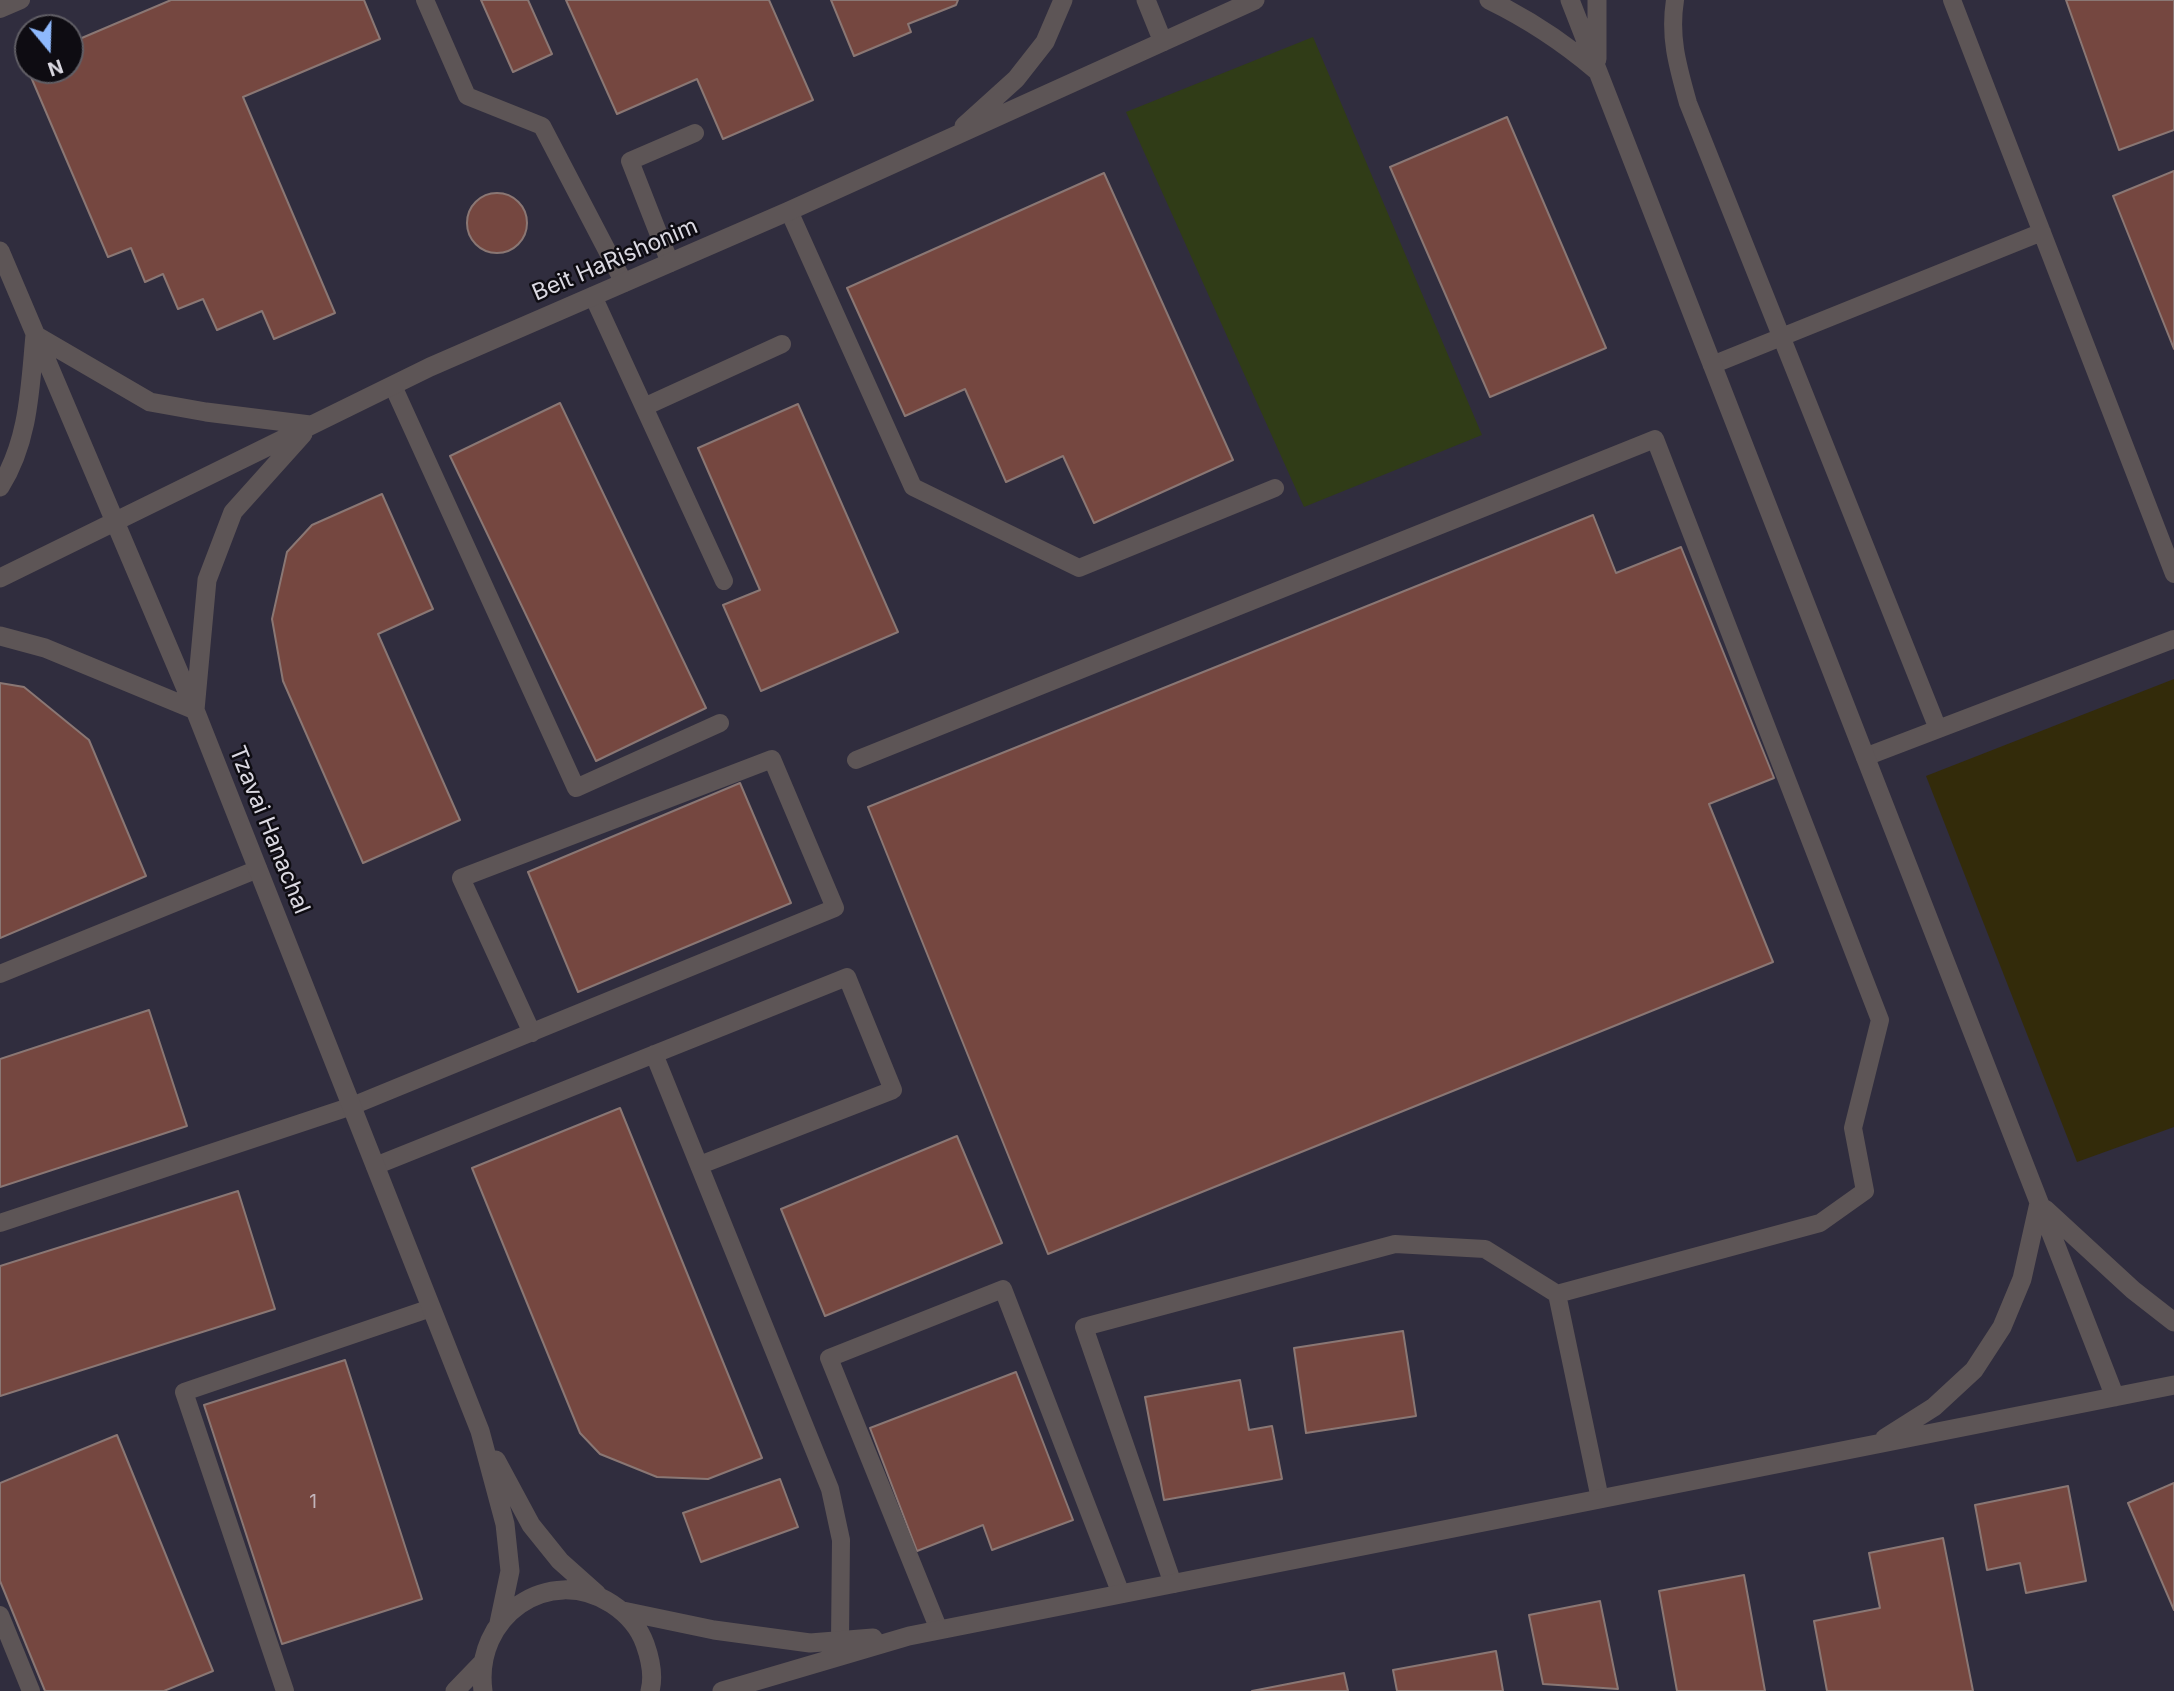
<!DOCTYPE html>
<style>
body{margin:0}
#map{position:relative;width:2174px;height:1691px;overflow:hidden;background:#25222f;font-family:Inter,sans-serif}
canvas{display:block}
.north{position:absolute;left:14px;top:14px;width:70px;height:70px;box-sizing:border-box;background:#0e0c12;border:2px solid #605e65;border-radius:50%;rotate:161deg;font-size:19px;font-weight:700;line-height:28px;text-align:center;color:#dbd9e2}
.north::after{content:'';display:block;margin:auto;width:24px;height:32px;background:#8eb9fd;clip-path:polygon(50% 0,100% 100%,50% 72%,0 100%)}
</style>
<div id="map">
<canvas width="2174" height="1691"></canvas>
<div class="north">N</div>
</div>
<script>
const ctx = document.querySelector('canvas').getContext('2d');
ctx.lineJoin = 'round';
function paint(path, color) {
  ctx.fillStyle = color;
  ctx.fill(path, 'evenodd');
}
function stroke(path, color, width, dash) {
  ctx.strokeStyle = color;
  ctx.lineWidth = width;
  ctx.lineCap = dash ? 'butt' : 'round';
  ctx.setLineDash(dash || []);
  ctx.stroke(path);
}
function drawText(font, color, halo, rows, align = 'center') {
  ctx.font = font + ' Inter,sans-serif';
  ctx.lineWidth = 5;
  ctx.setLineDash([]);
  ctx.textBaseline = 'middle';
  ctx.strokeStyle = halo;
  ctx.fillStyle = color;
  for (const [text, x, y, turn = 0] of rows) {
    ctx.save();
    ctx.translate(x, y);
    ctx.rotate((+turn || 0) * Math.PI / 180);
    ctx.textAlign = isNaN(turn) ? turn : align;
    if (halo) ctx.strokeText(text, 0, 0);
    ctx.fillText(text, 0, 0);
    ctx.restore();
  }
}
paint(new Path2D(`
 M0,0H2174V1691H0ZM28,28H70V70H28Z`), '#302d3e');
paint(new Path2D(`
 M1313,37L1482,435L1304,507L1126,112Z`), '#303c17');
paint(new Path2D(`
 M2174,679V1127L2077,1162L1926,776Z`), '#332b0a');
const building = new Path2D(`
 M171,0H364L380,39L243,97L335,313L274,339L262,311L217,330L203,299L178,309L163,274L145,282L131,248L108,257L28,70H70V43Z
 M481,0H528L552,54L513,72Z
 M566,0H769L813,100L723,139L697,79L617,114Z
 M831,0H958L956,5L908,24L911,32L854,56Z
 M2066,0H2174V130L2119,150Z
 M1507,117L1606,348L1490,397L1390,167Z
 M2174,171V349L2113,196Z
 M1104,173L1233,460L1094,523L1063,456L1006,482L965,389L905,416L847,288Z
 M467 223a30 30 0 1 1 60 0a30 30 0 1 1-60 0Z
 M560,403L706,708L596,761L450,456Z
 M798,404L898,632L761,691L723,605L760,590L698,448Z
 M382,494L433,609L378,634L460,820L363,863L283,681L272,619L287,552L312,525Z
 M1593,515L1616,573L1681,547L1774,778L1709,804L1773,962L1048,1254L868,807Z
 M0,683L24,687L89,740L146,876L0,938Z
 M740,783L791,903L578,992L528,872Z
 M149,1010L187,1126L0,1187V1059Z
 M620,1108L762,1458L708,1479L657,1477L600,1454L580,1433L472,1168Z
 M957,1136L1002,1243L825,1316L781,1209Z
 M238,1191L275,1309L0,1396V1266Z
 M1403,1331L1416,1416L1306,1433L1294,1348Z
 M345,1360L422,1599L282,1644L204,1405Z
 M1016,1372L1073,1520L992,1550L983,1525L917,1551L870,1428Z
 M1240,1380L1249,1430L1272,1426L1282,1479L1164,1500L1145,1397Z
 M117,1435L213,1671L164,1691H45L0,1581V1483Z
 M780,1479L798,1527L701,1562L683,1513Z
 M2174,1483V1610L2128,1503Z
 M2068,1486L2086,1581L2026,1593L2020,1563L1987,1570L1975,1505Z
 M1943,1538L1973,1691H1827L1814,1621L1880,1608L1869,1553Z
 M1744,1575L1765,1691H1677L1659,1591Z
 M1600,1601L1618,1689L1543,1684L1529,1615Z
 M1496,1651L1503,1691H1397L1393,1670Z
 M1344,1673L1348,1691H1252Z`);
paint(building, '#754740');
stroke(building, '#8a7774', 2);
stroke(new Path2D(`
 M425,0L467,96L542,126L624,283
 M1675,0C1669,38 1678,67 1688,103L1938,729
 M1952,0L2174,574
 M0,9L21,0
 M789,211L913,487L1079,568L1275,488
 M670,263L630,161L695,133
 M593,296L724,581
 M1712,365L2042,232
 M393,386L576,788L720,723
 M644,407L782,344
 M1865,757L2174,639
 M856,760L1655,439L1880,1020L1853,1128L1865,1191L1820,1223L1557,1294L1600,1499
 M0,974L258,869
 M654,1054L830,1489L841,1540L840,1641L838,1654
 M375,1166L847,977L893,1090L700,1165
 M0,1223L352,1106L835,908L772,759L461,878L532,1033
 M1173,1584L1084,1327L1395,1244L1485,1249L1557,1294
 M0,1615L31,1691
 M939,1630L829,1358L1003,1289L1121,1594
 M285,1691L184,1392L431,1308`), '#5d5556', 18);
stroke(new Path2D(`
 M1146,0L1163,42
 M1489,0C1528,19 1563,42 1596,70
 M1570,0L2115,1397
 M1597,59V0
 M964,126L1016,79L1045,42L1063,0
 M0,251L195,710L480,1431L505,1524L510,1571L499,1623
 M0,487C29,441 30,388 35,335L150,402L206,412L310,425
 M0,578L430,367L789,211L1255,0
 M0,636L45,648L195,710L207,580L233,512L303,434
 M2045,1209L2133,1290L2174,1322
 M1885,1438L1934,1407L1974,1370L2002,1327L2022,1279L2039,1203
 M496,1460L531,1525L560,1561L597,1594
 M623,1611L714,1630L810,1643L873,1638
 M455,1691L483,1662
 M483,1691C473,1617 548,1563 612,1604C627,1614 639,1627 645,1644C650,1658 654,1676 650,1691
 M722,1691L909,1636L2174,1385`), '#5d5556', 19);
drawText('19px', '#c2b4ba', null, [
 ["1",313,1502]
]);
drawText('23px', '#dbd9e2', '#0e0c12', [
 ["Beit HaRishonim",615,260,-23],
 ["Tzavai Hanachal",269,830,68]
]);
</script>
